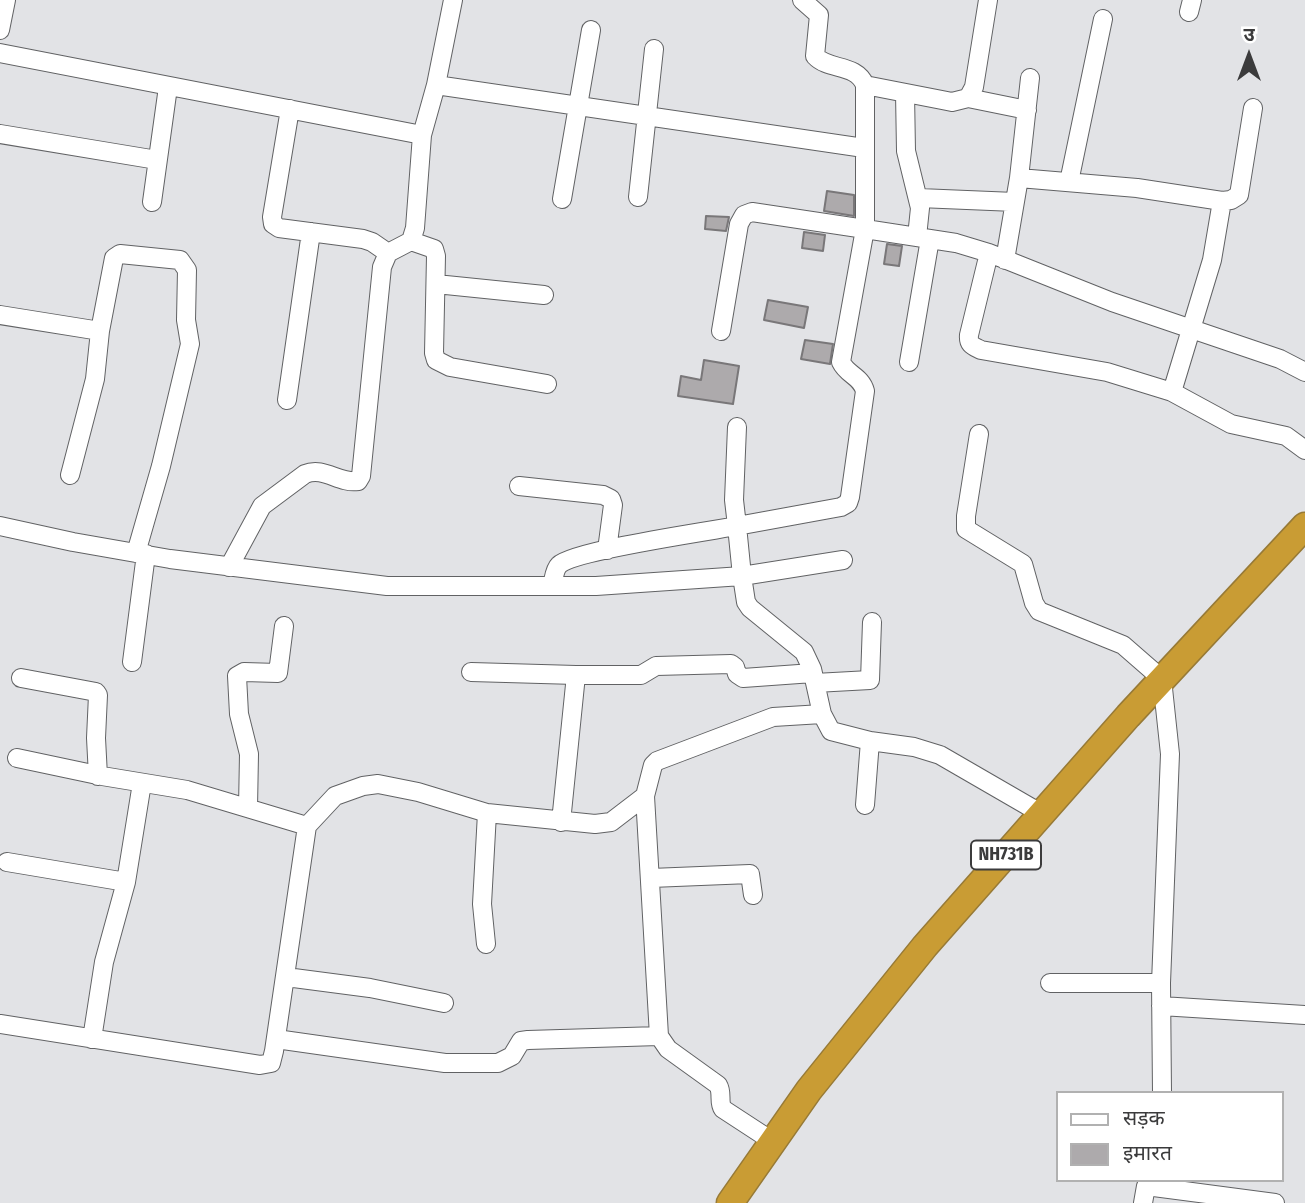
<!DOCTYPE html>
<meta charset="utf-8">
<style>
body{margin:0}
#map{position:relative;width:1305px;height:1203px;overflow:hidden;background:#e2e3e6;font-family:"Fira Sans Condensed","Noto Sans Devanagari",sans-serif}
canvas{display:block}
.legend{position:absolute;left:1056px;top:1091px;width:228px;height:91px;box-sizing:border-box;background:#fff;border:2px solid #b1b1b1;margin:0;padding:9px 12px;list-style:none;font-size:21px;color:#3b3b3c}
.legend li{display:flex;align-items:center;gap:14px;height:35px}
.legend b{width:35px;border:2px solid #b1b1b1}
.north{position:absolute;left:1214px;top:21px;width:70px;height:70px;-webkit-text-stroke:5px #fff;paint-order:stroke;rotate:0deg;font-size:19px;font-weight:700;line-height:28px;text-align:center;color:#3b3b3c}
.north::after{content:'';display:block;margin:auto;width:24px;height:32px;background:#3b3b3c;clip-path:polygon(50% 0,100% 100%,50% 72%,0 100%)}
</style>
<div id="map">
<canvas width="1305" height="1203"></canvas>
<ul class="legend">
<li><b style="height:9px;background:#fff"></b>सड़क</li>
<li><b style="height:19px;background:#adaaac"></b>इमारत</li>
</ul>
<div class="north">उ</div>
</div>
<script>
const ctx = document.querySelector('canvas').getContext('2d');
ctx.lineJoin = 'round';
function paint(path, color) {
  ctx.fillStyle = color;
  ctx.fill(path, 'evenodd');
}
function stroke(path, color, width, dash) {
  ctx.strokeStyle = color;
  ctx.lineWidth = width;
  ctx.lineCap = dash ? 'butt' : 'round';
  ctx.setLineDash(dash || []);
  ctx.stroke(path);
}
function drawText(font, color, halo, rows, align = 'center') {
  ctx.font = font + ' "Fira Sans Condensed",sans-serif';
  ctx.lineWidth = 6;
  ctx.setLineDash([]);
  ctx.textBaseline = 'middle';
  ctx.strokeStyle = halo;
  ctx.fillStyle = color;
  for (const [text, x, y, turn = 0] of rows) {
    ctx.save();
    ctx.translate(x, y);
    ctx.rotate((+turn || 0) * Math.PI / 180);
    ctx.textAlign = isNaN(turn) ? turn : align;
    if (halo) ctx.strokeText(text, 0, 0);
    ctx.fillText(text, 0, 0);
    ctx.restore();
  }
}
const building = new Path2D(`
 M827,191L854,195V216L824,211Z
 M706,216L729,217L726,231L705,229Z
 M804,232L825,235L823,251L802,248Z
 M887,244L902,246L899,266L884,264Z
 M768,300L808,307L804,328L764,320Z
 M805,340L833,344L830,364L801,359Z
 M704,360L739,366L733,404L678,396L681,376L701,380Z`);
paint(building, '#adaaac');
stroke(building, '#797779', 2);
const minor = new Path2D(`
 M802,0L819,15L815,56C829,71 856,63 865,85V229L956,243L989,253L1112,302L1280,359L1305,372
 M1189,12L1192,0
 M0,30L6,0
 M0,53L422,135
 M436,85L864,148
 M865,85L942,100L952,102L968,98L974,87L988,0
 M905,93L906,151L920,208L917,237
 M968,98L1027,110
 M290,109L272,217L273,224L279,228L363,239L372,242L388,253
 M0,134L157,160
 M1019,178L1030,78
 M1069,182L1103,19
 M638,197L654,49
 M919,198L1015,202
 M562,199L591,30
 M1222,201L1231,200L1239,195L1253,108
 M152,202L168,87
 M411,241L434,249L436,256L434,353L436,360L450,367L547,384
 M989,253L969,335C968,345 973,346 981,350L1107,372L1172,392L1231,424L1286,436L1305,450
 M1005,260L1019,178L1137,188L1222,201L1212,260L1172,392
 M436,284L544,295
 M0,315L100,331
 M721,331L739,224L744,215L752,212L865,229L841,362C847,375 861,376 865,391L850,497L848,503L841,507L737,526L742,576L843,560
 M909,362L930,239
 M287,400L311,232
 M979,434L966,516V529L1023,564L1034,603L1039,611L1123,645L1162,679L1170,754L1161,983L1162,1093
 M70,475L95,379L100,331L114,258L120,254L180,260L187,270L186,320L190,344L161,466L136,553
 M519,486L603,495L611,499L613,505L607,550
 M0,526L73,542L170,559L387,586H596L742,576L746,602L750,608L804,652L812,669L822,714L831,731L870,741L914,747L940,755L1042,814
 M229,567L262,506L305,474C324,466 339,484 358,481L361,476L382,267L388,253L411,241L415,228L422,135L436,85L453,0
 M552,586C554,579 554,570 559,565C572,551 709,531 737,526L734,500L737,427
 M132,662L146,554
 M471,672L576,675L561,822
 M576,675H641L656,666L731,664L735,667L737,674L743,678L813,673
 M21,678L96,692L98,695L96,738L98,776
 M815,683L870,680L872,622
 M17,758L102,776L187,790L307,826
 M865,805L870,741
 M248,808L249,754L239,714L237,676L244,672L278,673L284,626
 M7,862L126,882
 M651,878L750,874L753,895
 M486,944L482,904L487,813
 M286,977L370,988L444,1003
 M1050,983H1161
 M1161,1006L1305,1015
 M0,1024L260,1065L271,1063L274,1051L307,826L335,796L363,786L378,784L418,792L487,813L595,824L611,822L645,796
 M92,1039L104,962L126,882L142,783
 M276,1039L445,1063H498L512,1056L521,1041L528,1040L659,1036
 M772,1141L723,1109C718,1102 723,1093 718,1085L668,1049L659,1036L645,796L653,765L657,761L773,717L822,714
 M1143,1203L1146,1186L1275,1203`);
const highway = new Path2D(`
 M730,1203L809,1090L925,946L1128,716L1305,526`);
stroke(minor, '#616264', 20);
stroke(highway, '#977a37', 29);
stroke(minor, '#fff', 18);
stroke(highway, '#c99c34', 26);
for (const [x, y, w] of [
 [1006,855,70]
]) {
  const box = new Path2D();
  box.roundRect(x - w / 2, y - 14.5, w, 29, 5);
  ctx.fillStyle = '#fff';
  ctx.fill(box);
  stroke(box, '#3b3b3c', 2);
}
drawText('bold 18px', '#3b3b3c', null, [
 ["NH731B",1006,855]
]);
</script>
